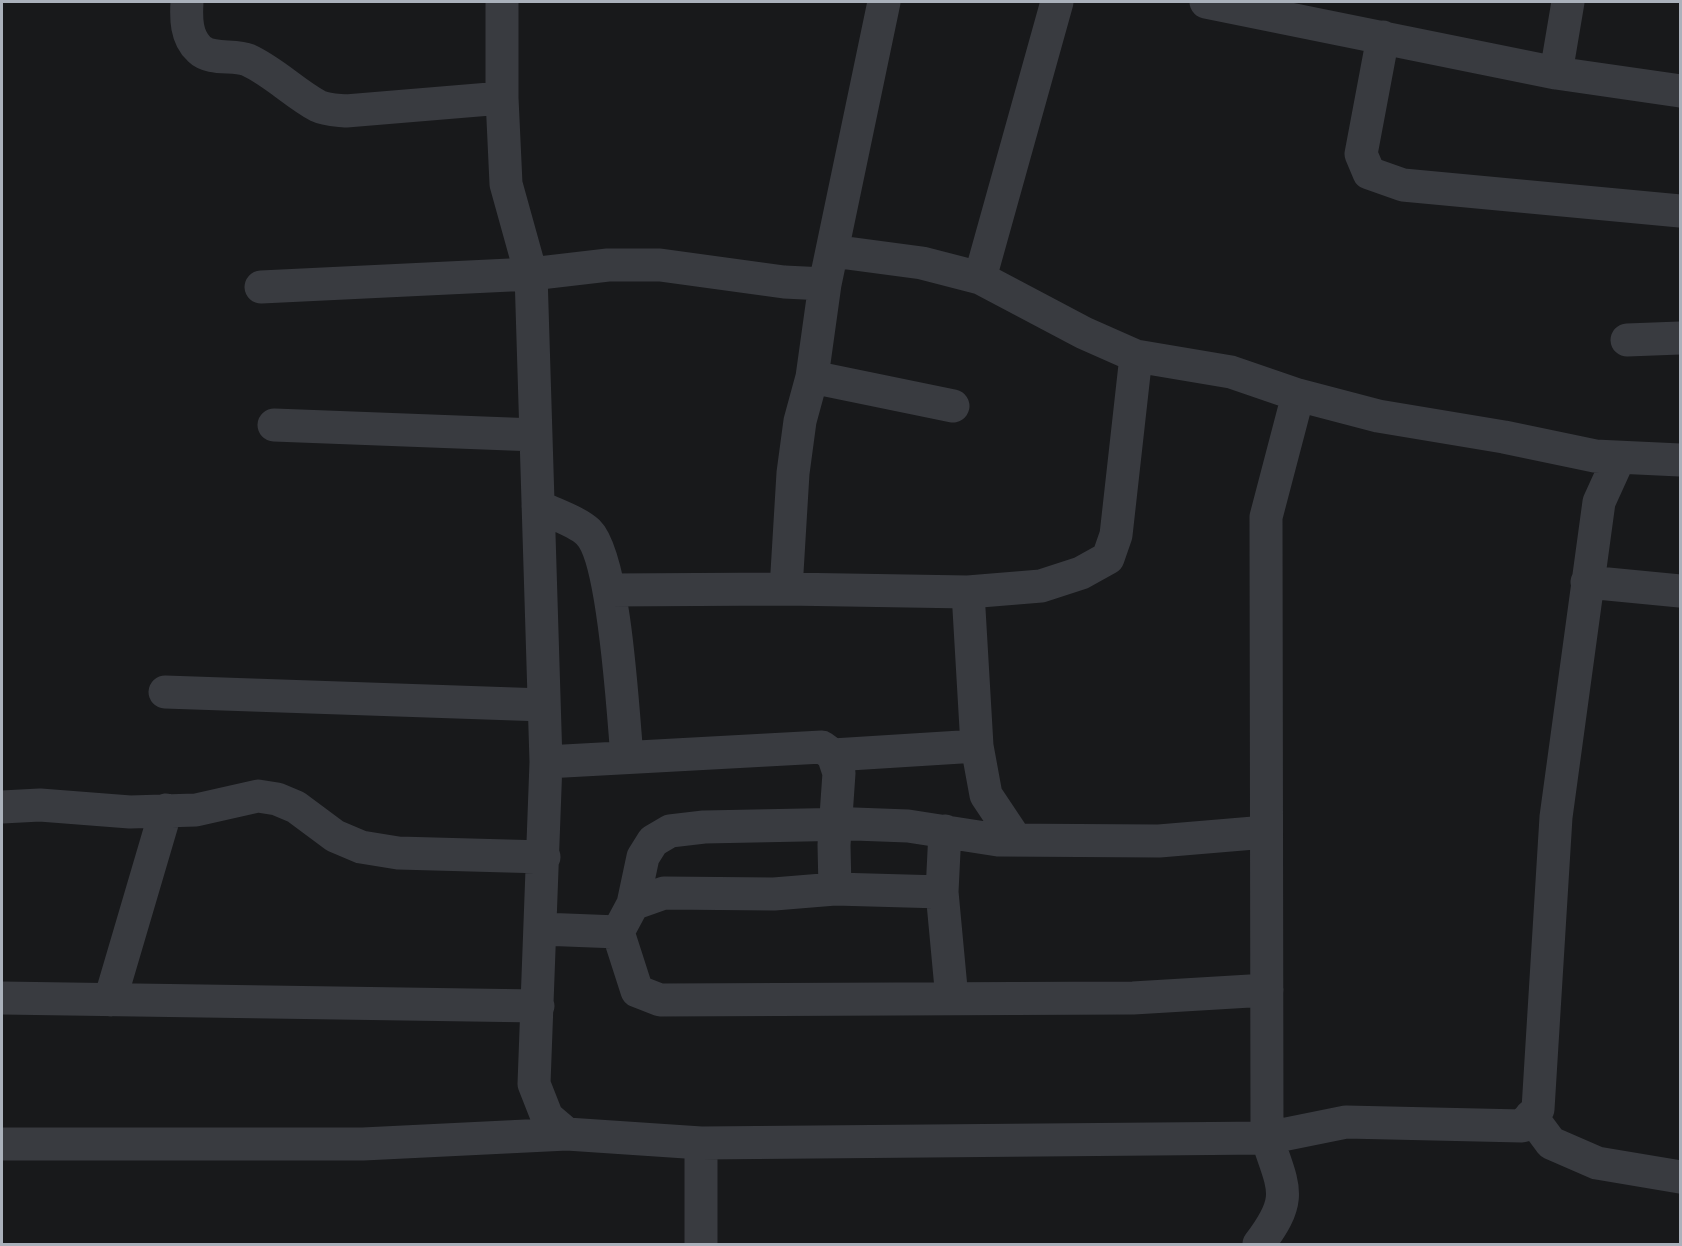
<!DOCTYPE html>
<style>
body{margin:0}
#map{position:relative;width:1682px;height:1246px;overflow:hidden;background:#18191b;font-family:Helvetica,sans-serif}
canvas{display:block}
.frame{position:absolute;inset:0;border:3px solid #aab1bb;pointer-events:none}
</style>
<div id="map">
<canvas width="1682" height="1246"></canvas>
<div class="frame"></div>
</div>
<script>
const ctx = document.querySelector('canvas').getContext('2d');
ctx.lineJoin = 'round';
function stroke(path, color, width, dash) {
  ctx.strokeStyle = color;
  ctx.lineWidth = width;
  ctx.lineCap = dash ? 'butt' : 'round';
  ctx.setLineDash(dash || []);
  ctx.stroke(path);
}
stroke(new Path2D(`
 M187,2C186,18 186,37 199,49C211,61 234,54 248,60C274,72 294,93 318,106C326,110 337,110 346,111L502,98
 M502,2V98L506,184L531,274L546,762L534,1084L547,1117L567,1134L701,1143
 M1206,2L1556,73L1680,91
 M1383,37L1361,154L1369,173L1403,185L1680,211
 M1556,73L1568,2
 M832,251L922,263L980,278L1084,333L1136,356
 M980,278L1057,2
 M261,287L531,274L608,265H660L784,282L825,284
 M1627,340L1680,338
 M812,377L953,406
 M274,425L536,435
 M1619,458L1599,502L1556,817L1538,1109L1522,1126L1346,1122L1267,1138L1266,517L1298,395L1378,416L1504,437L1595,456L1680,460
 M538,506C553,514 576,521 588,532C615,558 623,714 627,757
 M1587,582L1680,591
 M786,589L793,473L800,421L812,377L825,284L884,2
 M609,590L786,589L968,592L977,746L986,795L1016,840
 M968,592L1041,586L1081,573L1108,558L1116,535L1136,356L1231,372L1298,395
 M165,692L544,705
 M833,755L977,746
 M546,762L822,747L833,755L839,773L834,845L835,889
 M2,807L40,805L130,812L196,810L258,796L277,799L296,807L335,836L361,847L398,853L544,857
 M945,831L942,892L952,999
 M942,892L835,889L774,894L664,893L633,904L618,932L637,991L660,1000L1133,998L1267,990
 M633,904L643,857L653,841L670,831L704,827L854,824L908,826L998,840L1159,841L1266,832
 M541,929L618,932
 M2,998L538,1006
 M110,1000L166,810
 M1531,1116L1551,1143L1597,1163L1680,1177
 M2,1144H363L567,1134
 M701,1244V1143L1267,1138C1284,1189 1294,1198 1259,1244`), '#393b40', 33);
</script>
